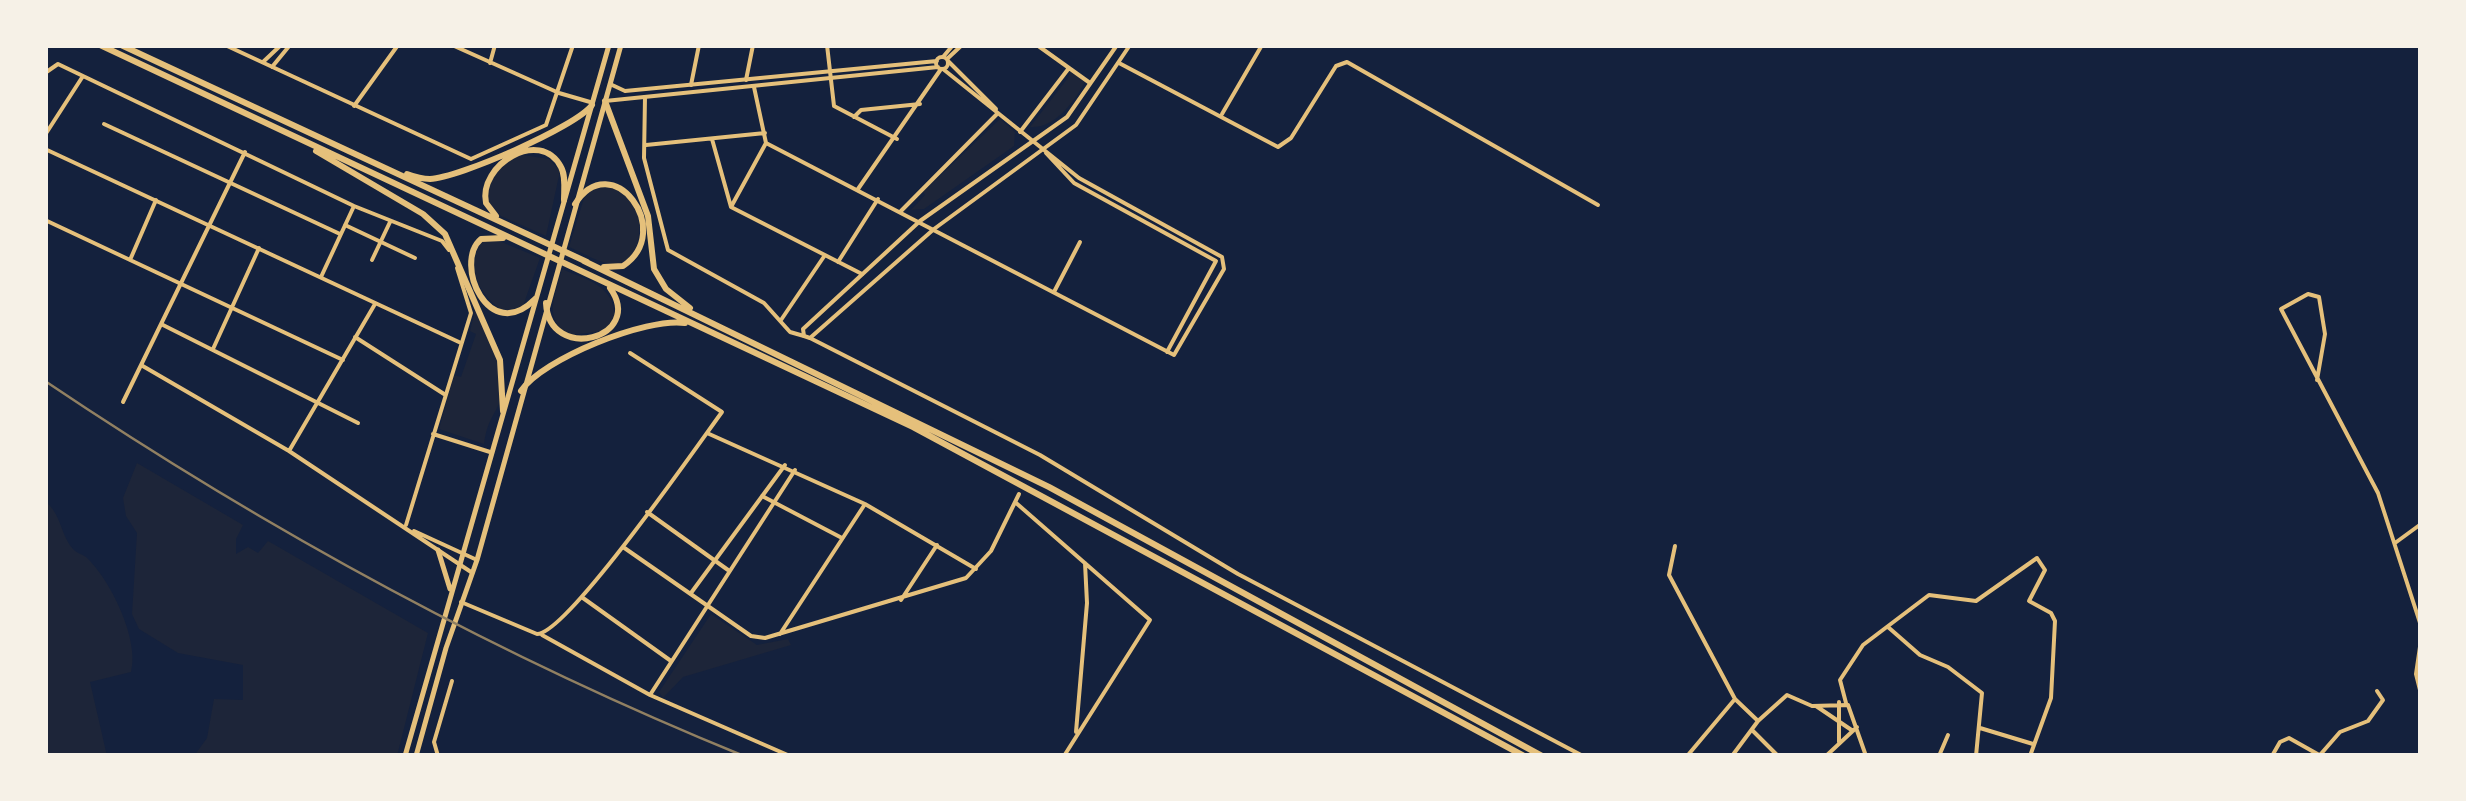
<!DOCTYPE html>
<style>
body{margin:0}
#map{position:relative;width:2466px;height:801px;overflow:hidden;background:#14213d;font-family:"Noto Serif",serif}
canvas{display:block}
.frame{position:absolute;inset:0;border:48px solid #f6f1e7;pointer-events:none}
</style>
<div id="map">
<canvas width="2466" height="801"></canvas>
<div class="frame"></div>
</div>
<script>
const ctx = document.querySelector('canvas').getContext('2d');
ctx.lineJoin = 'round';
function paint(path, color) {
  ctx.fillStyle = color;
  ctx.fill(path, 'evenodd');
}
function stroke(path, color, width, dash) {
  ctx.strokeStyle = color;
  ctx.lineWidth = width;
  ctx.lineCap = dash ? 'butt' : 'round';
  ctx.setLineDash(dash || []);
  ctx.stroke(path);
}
paint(new Path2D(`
 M1071,68L1086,80C1075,101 1055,129 1030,127L1068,78Z
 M1000,119L1015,132L1014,146L924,209L911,210L925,195L923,192Z
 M523,155L549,159L560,171L546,236L501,216L488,202C488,178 500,163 523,155Z
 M612,186C619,192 631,198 635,207C644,224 640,265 614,264C600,264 582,252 569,247L584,198L593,188Z
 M492,238L540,258L523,306L507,313C480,298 464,268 482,241Z
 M562,269C589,281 614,285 615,318L603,331L571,335C541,322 556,293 562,269Z
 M475,310C488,338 514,379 496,410C489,422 486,429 484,444L439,429L454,375L461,377L476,334L470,331Z
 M137,463L243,525L236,539V554L248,547L258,553L268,541L428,633L397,756H194L207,738L214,699L243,700V665L178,653L139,629L132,614L137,533L126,516L123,498Z
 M45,501C62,515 60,534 73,549C76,553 82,554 86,557C110,579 140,640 131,672L90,682L107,756H45Z
 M711,614L757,645L788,639L791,645L683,677L663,698L659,692Z`), '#1d2539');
stroke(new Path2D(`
 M225,45L471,159L546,125L573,45
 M452,45L559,93L590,102
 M827,45L834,106L897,139
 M1037,45L1090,83
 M948,61L996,109
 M263,62L281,45
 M490,63L495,45
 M1119,63L1278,147L1291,138L1336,66L1347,62L1598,205
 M272,67L290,45
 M45,73L58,64L83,76
 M746,80L753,45
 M691,85L699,45
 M645,97L644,158L668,250L764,303L790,332L804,336
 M354,106L398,45
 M1222,114L1262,45
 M854,117L861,110L920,104
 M104,124L340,234
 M1020,132L1069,68
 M45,135L83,76L354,206L442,241L449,250
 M712,139L731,207L862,274
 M766,143L1174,355L1224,269L1222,257L1079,178L943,69
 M646,145L765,133
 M45,149L461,343
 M1046,153L1074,183L1216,261L1167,352
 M858,189L941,69
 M731,207L766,143L754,87
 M901,211L998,113
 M45,220L343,360
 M345,225L415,258
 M130,260L156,200
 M372,260L390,222
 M838,262L878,199
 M321,277L354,206
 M1054,292L1080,242
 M781,320L825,255
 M161,324L358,423
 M355,337L444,394
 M810,338L1040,455L1238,574L1583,756
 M213,349L259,248
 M141,365L289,451L471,572
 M2317,380L2325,334L2319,297L2308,294L2281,309L2378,493L2421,626
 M123,402L245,152
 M707,433L865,504L976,569
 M433,434L490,452
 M289,451L375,304
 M762,496L842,538
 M1015,502L1150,620L1064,756
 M647,512L728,570
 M406,525L471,313L457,268
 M414,531L477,560
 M2395,543L2421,524
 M1675,546L1669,575L1735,699L1688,755
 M623,547L751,636L765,638L966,578L991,551L1019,494
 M691,593L785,465
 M583,598L671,661
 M901,600L937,545
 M461,602L537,634C567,634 697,446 722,412L630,353
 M1888,627L1920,655L1948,667L1982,693L1976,756
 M780,634L865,504
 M542,635L650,695L795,470
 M2421,640L2416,674L2421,694
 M650,695L790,756
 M1735,699L1757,720
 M1839,702V742
 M1846,703L1840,680L1863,645L1929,595L1976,601L2037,558L2045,570L2029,601L2051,613L2055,621L2051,698L2030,756
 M1816,706L1853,731
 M1980,728L2033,744
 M1752,730L1778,756
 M1076,732L1087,603L1085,563
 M2320,755L2340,732L2368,721L2383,700L2377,691
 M438,756L434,742L452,681
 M1732,756L1758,721L1787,695L1812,706L1848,705L1866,756
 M1826,756L1857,727
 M1939,756L1948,735
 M2272,756L2280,742L2289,738L2321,756`), '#e5c07b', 4);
stroke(new Path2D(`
 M936 63a6 6 0 1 1 12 0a6 6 0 1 1-12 0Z
 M943,57L953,45
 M947,59L962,45
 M610,84L625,91L937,61
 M605,101L938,67
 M804,336L810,338L934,229L1076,125L1130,45
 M804,336L803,329L920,221L1067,117L1117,45`), '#e5c07b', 4);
stroke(new Path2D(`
 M438,550L450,589
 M405,756L609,45
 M416,756L446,648L477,560L621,45`), '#e5c07b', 5);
stroke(new Path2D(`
 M100,45L913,427L1524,756
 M121,45L587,262
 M605,101L648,216L654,269L666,289L690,308
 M316,151L423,214L445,234L500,360L503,411
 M407,174C415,177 422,179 430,179C458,178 576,127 592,105
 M575,204C612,146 676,231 623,266L604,267
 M496,216L486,203C478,165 540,127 561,167C566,176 564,190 564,200
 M503,238L481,239C453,263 489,346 535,299
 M584,261L1049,487L1542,756
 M546,303C549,364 646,338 610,288
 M521,391C542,359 647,317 685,323`), '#e5c07b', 6);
stroke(new Path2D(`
 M45,381C265,529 498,656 744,756`), '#918062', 2.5);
</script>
